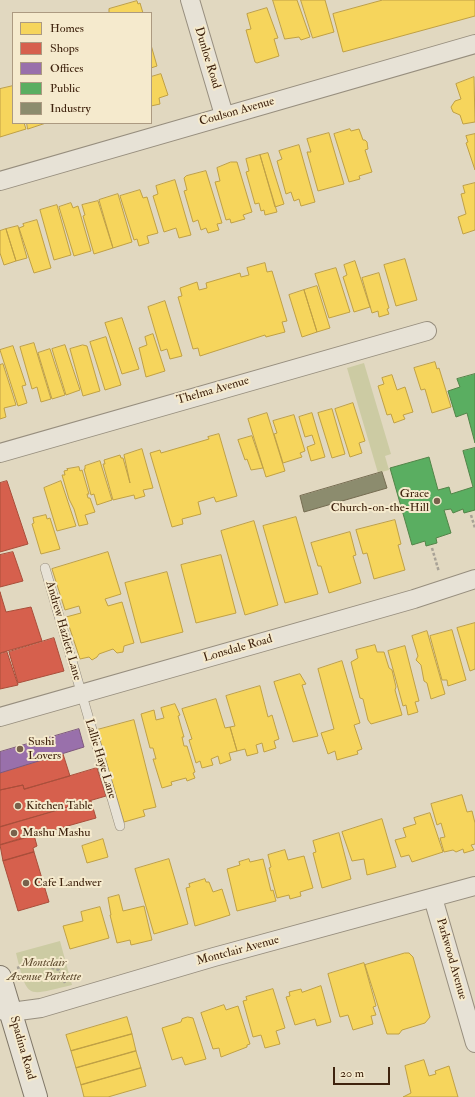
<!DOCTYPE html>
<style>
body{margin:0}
#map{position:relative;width:475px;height:1097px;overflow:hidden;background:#e1d8c0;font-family:"IM FELL Double Pica",serif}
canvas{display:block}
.legend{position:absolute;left:12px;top:12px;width:140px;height:112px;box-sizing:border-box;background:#f5eacd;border:1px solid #ac9a81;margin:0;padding:5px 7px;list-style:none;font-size:12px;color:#3f230e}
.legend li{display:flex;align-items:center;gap:8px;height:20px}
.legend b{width:20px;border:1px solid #ac9a81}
.scale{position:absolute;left:333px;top:1067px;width:57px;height:18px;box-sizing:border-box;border:2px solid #3f230e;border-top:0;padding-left:5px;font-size:12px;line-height:14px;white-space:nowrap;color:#3f230e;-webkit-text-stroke:3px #f5eacd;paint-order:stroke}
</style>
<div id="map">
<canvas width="475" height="1097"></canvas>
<ul class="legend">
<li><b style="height:11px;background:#f6d55c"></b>Homes</li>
<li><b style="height:11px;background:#d6604d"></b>Shops</li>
<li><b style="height:11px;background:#9970ab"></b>Offices</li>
<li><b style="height:11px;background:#5aae61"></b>Public</li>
<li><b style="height:11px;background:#8c8c6e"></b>Industry</li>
</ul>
<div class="scale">20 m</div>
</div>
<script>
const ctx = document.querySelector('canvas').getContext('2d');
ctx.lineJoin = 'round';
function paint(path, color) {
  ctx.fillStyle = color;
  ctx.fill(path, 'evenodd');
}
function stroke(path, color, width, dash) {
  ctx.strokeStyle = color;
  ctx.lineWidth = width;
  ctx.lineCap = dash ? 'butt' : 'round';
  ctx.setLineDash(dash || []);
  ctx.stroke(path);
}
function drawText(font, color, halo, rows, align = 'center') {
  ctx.font = font + ' "IM FELL Double Pica",serif';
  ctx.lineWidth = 4;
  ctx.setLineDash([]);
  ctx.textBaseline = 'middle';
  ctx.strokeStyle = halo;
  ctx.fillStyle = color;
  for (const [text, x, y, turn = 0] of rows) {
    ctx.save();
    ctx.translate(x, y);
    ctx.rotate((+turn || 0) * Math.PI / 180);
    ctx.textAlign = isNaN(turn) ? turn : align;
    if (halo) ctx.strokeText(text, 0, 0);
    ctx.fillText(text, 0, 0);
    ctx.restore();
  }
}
paint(new Path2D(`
 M364,363L391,454L385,456L389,470L378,473L347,368Z
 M60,941L72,985C27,995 28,1002 16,953Z`), '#cccba3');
const homes = new Path2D(`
 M273,0H297L310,37L301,40L299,37L285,39Z
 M301,0H325L334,32L313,38Z
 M383,0H475V16L343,52L333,14Z
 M137,1L138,4L140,3L143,13H109V9Z
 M267,8L278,38L274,39L279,56L257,63L255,62L246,30L251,29L247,14Z
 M151,45L157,66L151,68Z
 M161,74L168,95L159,98L160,104L151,106V77Z
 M474,77L475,122L463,124L460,115L453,112L451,107L455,101L461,99L456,84Z
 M13,86V123H24L26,129L0,137V89Z
 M27,123H46L28,129Z
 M350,129L351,131L359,129L363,140H365L367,142L368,149L365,150L372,172L359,176L360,179L349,182L334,134Z
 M329,133L344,184L318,191L307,152H311L307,139Z
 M475,134V170L466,143L468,142L466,136Z
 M299,145L315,202L301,206L299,199L294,201L291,192L286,194L277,161L282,159L279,151Z
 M268,153L284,204L275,207L260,155Z
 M260,155L277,212L265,215L264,210L261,211L259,203L255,204L246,172L249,171L246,159Z
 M231,162H237L252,212L243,215L245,219L231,223L230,219L226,220L215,182L220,181L217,168Z
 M206,171L222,223L217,224L219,230L208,233L206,228L201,230L198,220L193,222L184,191L187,190L184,178L186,176Z
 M175,180L191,235L179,238L176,228L164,232L153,196L158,194L156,186Z
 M475,183V230L463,234L458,217L466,214L461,194L465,193L463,186Z
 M140,190L143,198L147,197L158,233L147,236L149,243L139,246L137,239L134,240L120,196Z
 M118,194L132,242L113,248L99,200Z
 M98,201L113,248L94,254L83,216L85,215L82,205Z
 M71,203L73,208L78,206L91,251L74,256L59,207Z
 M57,205L71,255L54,260L40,210Z
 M37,220L51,268L34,273L19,228L24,226L23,224Z
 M18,226L27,258L16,261L6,229Z
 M6,229L16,261L4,265L0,253V231Z
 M405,259L417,300L396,306L384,265Z
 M355,261L370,307L354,312L343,277L347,275L344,265Z
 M265,263L267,272L272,271L287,321L282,322L285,332L266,337L265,335L200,356L198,348L193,349L178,297L182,296L180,288L197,282L199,290L207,288L206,283L240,273L241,277L249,275L247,268Z
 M336,268L350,312L329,318L315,274Z
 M379,273L389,308L387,309L389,314L379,317L378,311L372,313L362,278Z
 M317,286L330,328L317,332L304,290Z
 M304,290L317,332L302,337L289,295Z
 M165,301L182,356L170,359L167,349L161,351L148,307Z
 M122,318L139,369L122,374L105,323Z
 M153,334L165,371L146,377L139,348L147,345L145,337Z
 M106,337L121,385L105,390L90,342Z
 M34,343L51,399L41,402L37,387L32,389L20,347Z
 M65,345L80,390L66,395L52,349Z
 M83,345L87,346L100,391L83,396L70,349Z
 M13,346L26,385L22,386L27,403L18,406L0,350Z
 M50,349L65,395L52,399L38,353Z
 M435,362L437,369L439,368L451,407L432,413L425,389L421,390L414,368Z
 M3,364L16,405L4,408L6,417L0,419V365Z
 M392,375L397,390L405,387L413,412L403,415L405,419L394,423L391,414L387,415L378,386L384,384L382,378Z
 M353,403L365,441L359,443L362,453L350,457L335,409Z
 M332,409L345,454L332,458L318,413Z
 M267,413L285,471L266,477L248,419Z
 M312,413L325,457L311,461L307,447L315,444L312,435L305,437L299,417Z
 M294,415L305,451L300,453L302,457L283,463L274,434L277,433L273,421Z
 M219,434L237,496L216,502L214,497L198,502L201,514L182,519L183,524L172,527L150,453L160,450L161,453L209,439L208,437Z
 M252,436L263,468L251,470L247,459L245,460L238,440Z
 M142,449L153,488L143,490L145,496L135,499L134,495L113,500L103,464H105L104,460L120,455L121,458H123L130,483L124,455Z
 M100,461L112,500L97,505L94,494L91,495L84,469H85V466Z
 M79,467L80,471L82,470L89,494H87L88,498H90L95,512L85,515L88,524L79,526L74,509L69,499L62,475H65L64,471L68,470L67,469Z
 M61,481L76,526L57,531L44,488Z
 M46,515L47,519L50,518L60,549L41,554L32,524L34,523L33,518Z
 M296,517L318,594L285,603L263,526Z
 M395,520L401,544L398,545L405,570L374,579L367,553L363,554L356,530Z
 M254,521L278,605L245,615L221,531Z
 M350,532L356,555L353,556L361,583L329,593L321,566H318L311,543Z
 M108,552L121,594L105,599L108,606L122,602L134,643L124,646L123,652L117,653L113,649L99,654L97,657L92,660L89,657L80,659L66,617L81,613L79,606L65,610L52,569Z
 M221,555L236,613L196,623L181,565Z
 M167,572L183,632L141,643L125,583Z
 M475,623V669L470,671L457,628Z
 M452,630L466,680L448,686L447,680H442L430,636Z
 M427,631L445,694L431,699L427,683L424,681L421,665L416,660L418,656L412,636Z
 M375,645L377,652H384L389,668L392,670L396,687L395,690L402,715L371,724L368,720L363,699L360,698L351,662L358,658L356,650Z
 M405,646L419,701L415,702L418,712L408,715L406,705L403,706L388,651Z
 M342,661L360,723L354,725L362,749L357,751L358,754L337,760L335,751L328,754L321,733L334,729L318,669Z
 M300,674L306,684L302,685L318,736L293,742L274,682Z
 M260,686L268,717L272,715L279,739L274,741L276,748L264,752L262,743L256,745L258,753L247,756L245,749L237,751L230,727L235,726L226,696Z
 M216,699L225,728L230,727L237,751L229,753L231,760L220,764L218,756L211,759L213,765L202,768L200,761L196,763L189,740L192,739L182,709Z
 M175,704L180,715L178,716L184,737H182L184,746H187L195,772L193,773L195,778L187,781L186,778L171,782L172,785L162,788L153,759H156L153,748H150L141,714L154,710L156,720L164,718L161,708Z
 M134,720L156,807L143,810L145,816L124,822L97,730Z
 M462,795L467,812L472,811L475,823V844L471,845L474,850L464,853L463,849L456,852L453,850L444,852L440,838L445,837L441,823L437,825L431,804Z
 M430,813L443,852L412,862L409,855L401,857L395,840L406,837L403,828L416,824L414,818Z
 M382,819L396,867L367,875L364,859L352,861L342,832Z
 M339,833L351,879L322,888L313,853L316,852L313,841Z
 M103,839L108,857L87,863L82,846Z
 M285,850L288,860L304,856L313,888L300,892L301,896L290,899L289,895L277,898L269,868L271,867L268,855Z
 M169,859L188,924L154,934L135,869Z
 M249,859L250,862L263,859L271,891L273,890L276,901L237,911L227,869L240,865L239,862Z
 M205,879L206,882H209L213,892L222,889L230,915L195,926L186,888L190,887L189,884Z
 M119,895L123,911L144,906L152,940L131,945L130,940L117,943L110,915H111L108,898Z
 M100,907L109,938L70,949L63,926L83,921L81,912Z
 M405,953H409L413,957L430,1017L425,1023L402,1030L399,1034H387L365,965Z
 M364,963L376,1006L373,1007L376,1015L371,1016L373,1024L353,1030L348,1015L340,1017L328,974Z
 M321,986L331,1022L317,1026L315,1019L295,1025L286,997L290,996L289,992L301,989L302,992Z
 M273,989L285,1028L276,1031L280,1044L265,1048L261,1035L253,1037L243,1001L247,1000L246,997Z
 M224,1005L226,1010L238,1006L250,1044L247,1045V1047L221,1057L219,1048L213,1049L201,1013Z
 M127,1017L132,1034L71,1051L66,1035Z
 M188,1017L193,1018L206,1059L185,1065L182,1057L172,1060L162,1028L181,1022L182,1019Z
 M132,1034L136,1051L76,1068L71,1051Z
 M136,1051L141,1068L81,1085L76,1068Z
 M424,1060L429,1076L436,1074L435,1071L449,1066L458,1097H403L411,1093L405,1066Z
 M141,1068L146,1086L108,1097H84L81,1085Z`);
paint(homes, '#f6d55c');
stroke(homes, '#bfa045', 1);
const shops = new Path2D(`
 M7,481L28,544L0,552V483Z
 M13,552L23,581L0,587V555Z
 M0,592L6,612L31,607L42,641L0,653Z
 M54,638L64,671L18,683L9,652Z
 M7,652L18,685L0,689V654Z
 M63,754L70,776L24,789L23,785L0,790V773Z
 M97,768L106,796L0,827V790L23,785L24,789Z
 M91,801L96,818L0,845V827Z
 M34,835L37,846L33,848L34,852L3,861L0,845Z
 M34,852L49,902L18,911L3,861Z`);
paint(shops, '#d6604d');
stroke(shops, '#a94e3a', 1);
const offices = new Path2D(`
 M79,729L84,747L0,773V752Z`);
paint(offices, '#9970ab');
stroke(offices, '#7e597c', 1);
const public = new Path2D(`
 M475,374V443L467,413L456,417L448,391L460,387L457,379Z
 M475,448V510L464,513L463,509L453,513L451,509L444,510L451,533L436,538L437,543L426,546L425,541L412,545L390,468L429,457L438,490L449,487L451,494L473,487L463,451Z`);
paint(public, '#5aae61');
stroke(public, '#528448', 1);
const industry = new Path2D(`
 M382,472L387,488L304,512L300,496Z`);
paint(industry, '#8c8c6e');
stroke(industry, '#756c51', 1);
const lane = new Path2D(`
 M45,568L120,826`);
const street = new Path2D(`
 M190,0L224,115
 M0,181L475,44
 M0,453L427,331
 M0,717L414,599L475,579
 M433,898L475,1043
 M0,1010L11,1012L41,1008L214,957L475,886`);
const secondary = new Path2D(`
 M0,977L36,1097`);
stroke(lane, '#978e7e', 10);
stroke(street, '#978e7e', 20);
stroke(secondary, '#7f7667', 24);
stroke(new Path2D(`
 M471,515L475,528
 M432,548L439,572
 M17,968C32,964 45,965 59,970L65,983`), '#a8a296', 2.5, [3, 2]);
stroke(lane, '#e7e2d6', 9);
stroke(street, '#e7e2d6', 18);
stroke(secondary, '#e7e2d6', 22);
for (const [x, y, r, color] of [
 [437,501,4,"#78624c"],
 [20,749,4,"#78624c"],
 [18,806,4,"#78624c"],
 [14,833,4,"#78624c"],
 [26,883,4,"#78624c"]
]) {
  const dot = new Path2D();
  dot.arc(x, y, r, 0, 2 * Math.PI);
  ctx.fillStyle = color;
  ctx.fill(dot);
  stroke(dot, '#f5eacd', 1.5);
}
drawText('12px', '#3f230e', '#f5eacd', [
 ["Dunloe Road",207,58,73],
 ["Coulson Avenue",237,112,-16],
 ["Thelma Avenue",213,391,-16],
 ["Andrew Hazlett Lane",63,631,74],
 ["Lonsdale Road",238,649,-16],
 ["Lallie Haye Lane",100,759,73],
 ["Montclair Avenue",238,951,-15],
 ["Parkwood Avenue",451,959,74],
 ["Spadina Road",22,1048,74]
]);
drawText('12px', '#3f230e', '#f5eacd', [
 ["Grace",429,494,"right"],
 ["Church-on-the-Hill",429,508,"right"],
 ["Sushi",28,742],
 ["Lovers",28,756],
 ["Kitchen Table",26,806],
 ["Mashu Mashu",22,833],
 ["Cafe Landwer",34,883]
], 'left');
drawText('italic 12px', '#5e4a2e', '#f5eacd', [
 ["Montclair",44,963],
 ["Avenue Parkette",44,977]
]);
</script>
